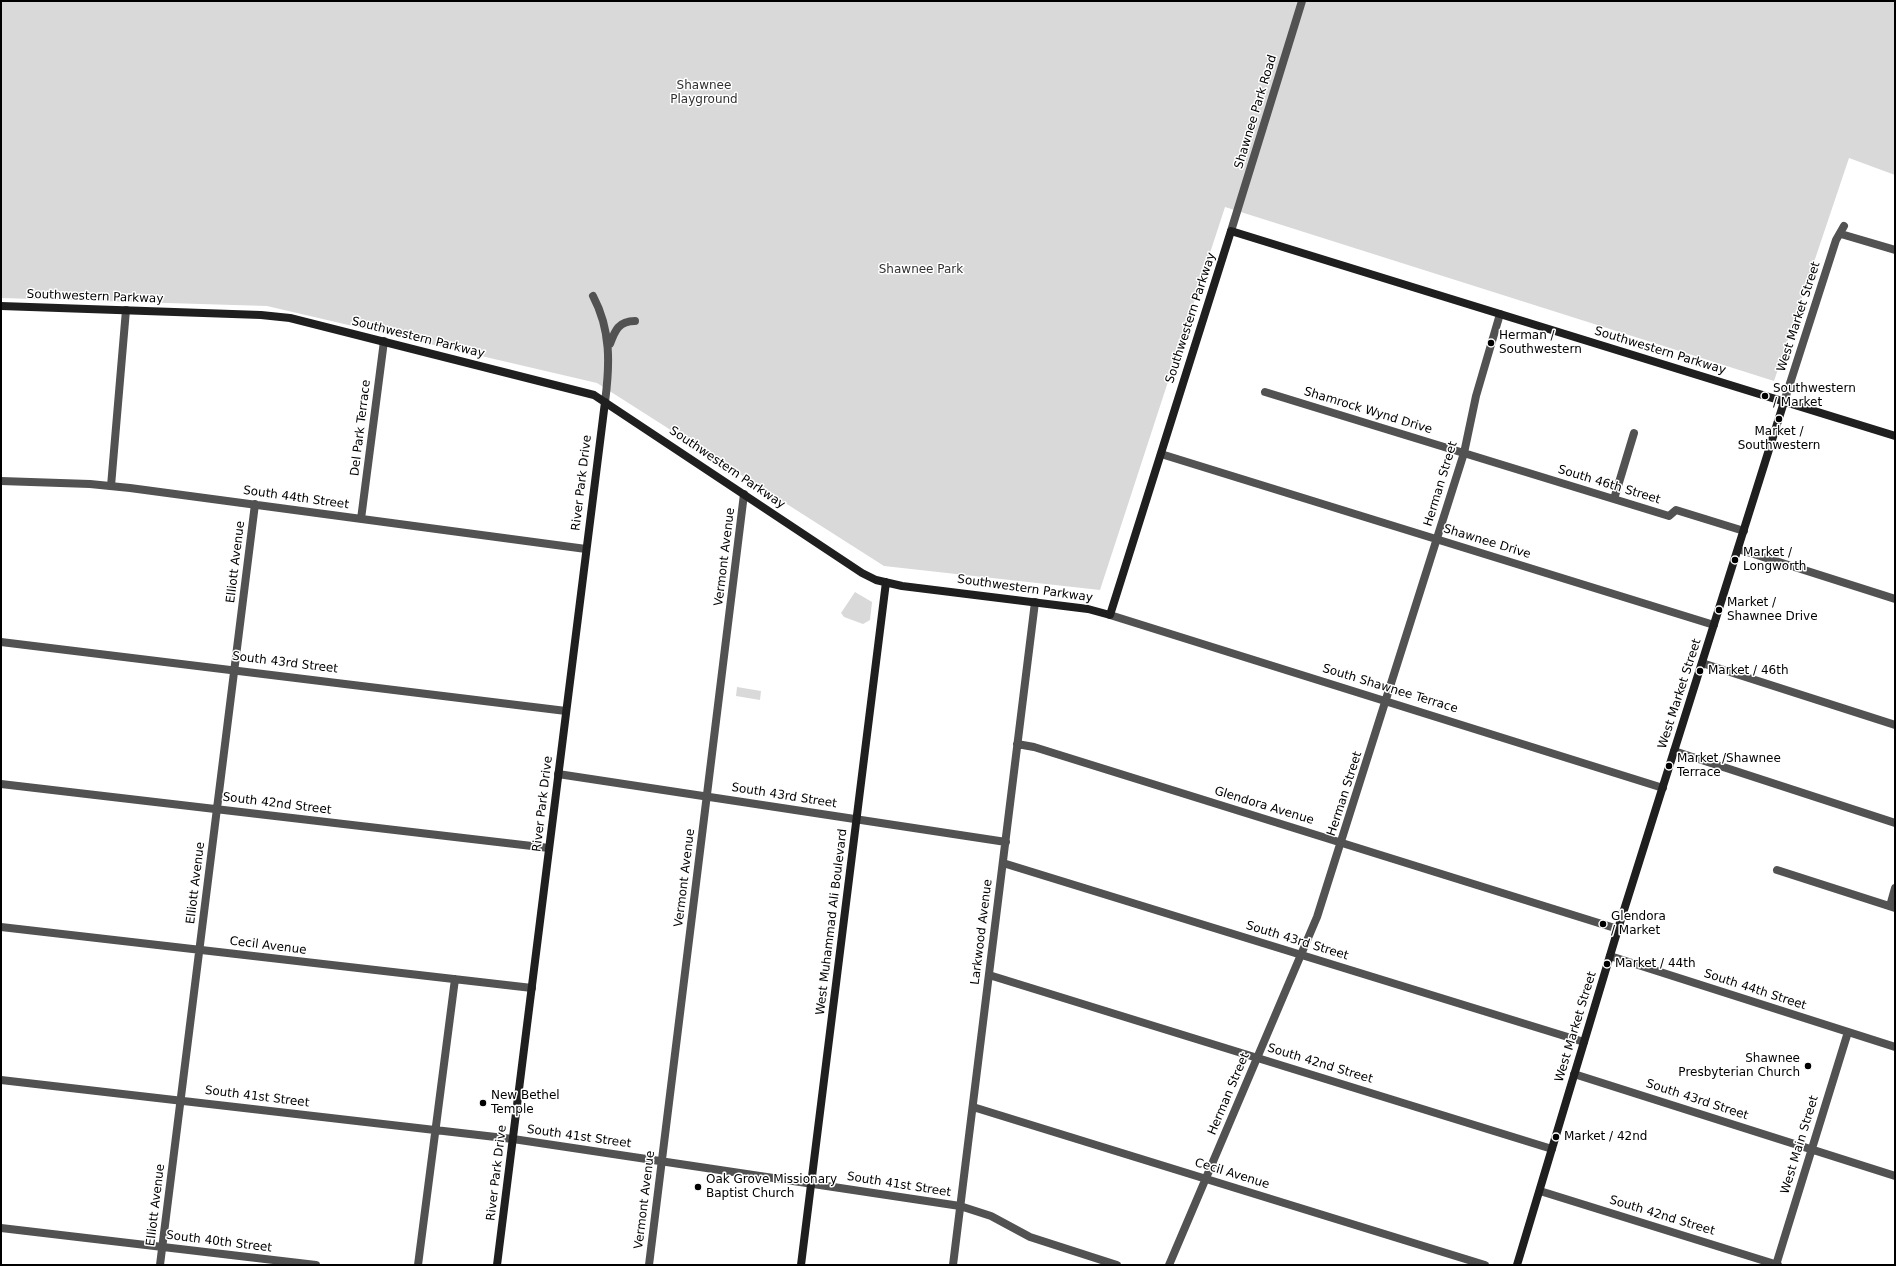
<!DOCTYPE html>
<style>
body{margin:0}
#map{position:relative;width:1896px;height:1266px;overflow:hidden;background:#fff;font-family:"DejaVu Sans",sans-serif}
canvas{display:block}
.frame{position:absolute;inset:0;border:2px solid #000;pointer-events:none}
</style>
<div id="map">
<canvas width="1896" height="1266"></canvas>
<div class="frame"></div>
</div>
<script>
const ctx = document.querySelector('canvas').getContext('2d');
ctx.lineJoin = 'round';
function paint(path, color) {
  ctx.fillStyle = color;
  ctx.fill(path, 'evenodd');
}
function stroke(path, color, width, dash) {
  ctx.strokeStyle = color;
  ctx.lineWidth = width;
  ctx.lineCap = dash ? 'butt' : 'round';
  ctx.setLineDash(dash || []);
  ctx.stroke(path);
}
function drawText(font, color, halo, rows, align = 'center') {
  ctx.font = font + ' "DejaVu Sans",sans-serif';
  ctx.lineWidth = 3;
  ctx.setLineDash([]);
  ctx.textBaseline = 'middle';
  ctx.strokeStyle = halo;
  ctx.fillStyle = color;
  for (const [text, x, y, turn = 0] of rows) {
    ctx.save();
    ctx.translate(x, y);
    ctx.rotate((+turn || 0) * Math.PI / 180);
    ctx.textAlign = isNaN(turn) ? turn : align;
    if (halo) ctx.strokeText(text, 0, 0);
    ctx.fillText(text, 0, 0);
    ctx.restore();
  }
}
paint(new Path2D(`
 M1,1H1895V175L1849,158L1774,381L1225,207L1100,590L884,566L597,383L267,306L1,298Z
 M855,592L872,602L870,620L863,624L844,617L841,613Z
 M737,687L761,691L760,700L736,696Z`), '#d9d9d9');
stroke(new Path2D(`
 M1231,231L1302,1
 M1841,234L1895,250
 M593,296C611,330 610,364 605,402
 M610,344C615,330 619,321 635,321
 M1265,392L1669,516L1676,510L1744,531
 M1784,402L1836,240L1844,226
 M1161,454L1714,625
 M1,481L90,484L130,488L586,549
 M111,486L126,310
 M1614,499L1634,433
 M361,519L384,341
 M1738,549L1895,599
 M1110,615L1663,788
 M1,642L566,711
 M1702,663L1895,725
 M1017,744L1034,747L1618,929
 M1674,751L1895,823
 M558,774L1006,842
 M1,784L549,848
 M1003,863L1584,1042
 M1777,870L1895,908
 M1890,906L1895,888
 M1,927L532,988
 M1610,956L1895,1047
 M989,975L1552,1149
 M1574,1074L1895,1176
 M1,1080L513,1139L960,1206L991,1216L1030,1237L1117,1265
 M973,1107L1485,1265
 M1540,1191L1778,1265
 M1,1228L316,1265
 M160,1265L255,504
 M418,1265L455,979
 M649,1265L744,494
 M953,1265L1035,602
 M1169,1265L1317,917L1464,453L1476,396L1500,314
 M1776,1265L1848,1032`), '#525252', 8);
stroke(new Path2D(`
 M1,306L261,315L290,318L594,395L862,573L876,580L902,586L1088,609L1110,615L1231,231L1895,436
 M497,1265L605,402
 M801,1265L886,582
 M1517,1265L1618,929L1784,402`), '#1f1f1f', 8);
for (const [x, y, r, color] of [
 [1491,343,4,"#000"],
 [1765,396,4,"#000"],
 [1779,419,4,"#000"],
 [1735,560,4,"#000"],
 [1719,610,4,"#000"],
 [1700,671,4,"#000"],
 [1669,766,4,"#000"],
 [1603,924,4,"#000"],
 [1607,964,4,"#000"],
 [1808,1066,4,"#000"],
 [483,1103,4,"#000"],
 [1556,1137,4,"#000"],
 [698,1187,4,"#000"]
]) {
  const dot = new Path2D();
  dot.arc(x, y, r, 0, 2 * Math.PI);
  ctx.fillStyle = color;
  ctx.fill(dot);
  stroke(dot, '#fff', 1.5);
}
drawText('12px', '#303030', '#fff', [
 ["Shawnee",704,86],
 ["Playground",704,100],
 ["Shawnee Park",921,270]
]);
drawText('12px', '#000', '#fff', [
 ["Shawnee Park Road",1256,112,-73],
 ["Southwestern Parkway",95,297,2],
 ["West Market Street",1799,317,-72],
 ["Southwestern Parkway",1191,318,-72],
 ["Southwestern Parkway",418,338,14],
 ["Southwestern Parkway",1660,351,17],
 ["Shamrock Wynd Drive",1368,411,17],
 ["Del Park Terrace",361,428,-83],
 ["Southwestern Parkway",727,468,34],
 ["River Park Drive",582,483,-83],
 ["Herman Street",1441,484,-73],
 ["South 46th Street",1609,485,17],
 ["South 44th Street",296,498,8],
 ["Shawnee Drive",1487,542,17],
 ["Vermont Avenue",725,557,-83],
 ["Elliott Avenue",236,562,-83],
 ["Southwestern Parkway",1025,589,8],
 ["South 43rd Street",285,663,7],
 ["South Shawnee Terrace",1390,689,17],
 ["West Market Street",1680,694,-72],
 ["Herman Street",1345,794,-72],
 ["South 43rd Street",784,796,9],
 ["South 42nd Street",277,804,7],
 ["River Park Drive",543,804,-83],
 ["Glendora Avenue",1264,806,17],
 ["Vermont Avenue",685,878,-83],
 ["Elliott Avenue",196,883,-83],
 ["West Muhammad Ali Boulevard",832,922,-83],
 ["Larkwood Avenue",982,932,-83],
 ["South 43rd Street",1297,941,17],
 ["Cecil Avenue",268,946,7],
 ["South 44th Street",1755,990,18],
 ["West Market Street",1576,1027,-73],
 ["South 42nd Street",1320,1064,17],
 ["Herman Street",1229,1094,-67],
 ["South 41st Street",257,1097,7],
 ["South 43rd Street",1697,1100,18],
 ["South 41st Street",579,1137,8],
 ["West Main Street",1800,1145,-73],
 ["River Park Drive",497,1173,-83],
 ["Cecil Avenue",1232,1174,17],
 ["South 41st Street",899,1185,9],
 ["Vermont Avenue",645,1200,-83],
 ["Elliott Avenue",156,1205,-83],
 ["South 42nd Street",1662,1216,17],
 ["South 40th Street",219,1242,7]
]);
drawText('12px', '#000', '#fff', [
 ["Herman /",1499,336],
 ["Southwestern",1499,350],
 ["Southwestern",1773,389],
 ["/ Market",1773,403],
 ["Market /",1779,432,"center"],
 ["Southwestern",1779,446,"center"],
 ["Market /",1743,553],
 ["Longworth",1743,567],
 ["Market /",1727,603],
 ["Shawnee Drive",1727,617],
 ["Market / 46th",1708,671],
 ["Market /Shawnee",1677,759],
 ["Terrace",1677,773],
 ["Glendora",1611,917],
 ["/ Market",1611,931],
 ["Market / 44th",1615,964],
 ["Shawnee",1800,1059,"right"],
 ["Presbyterian Church",1800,1073,"right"],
 ["New Bethel",491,1096],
 ["Temple",491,1110],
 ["Market / 42nd",1564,1137],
 ["Oak Grove Missionary",706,1180],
 ["Baptist Church",706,1194]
], 'left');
</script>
